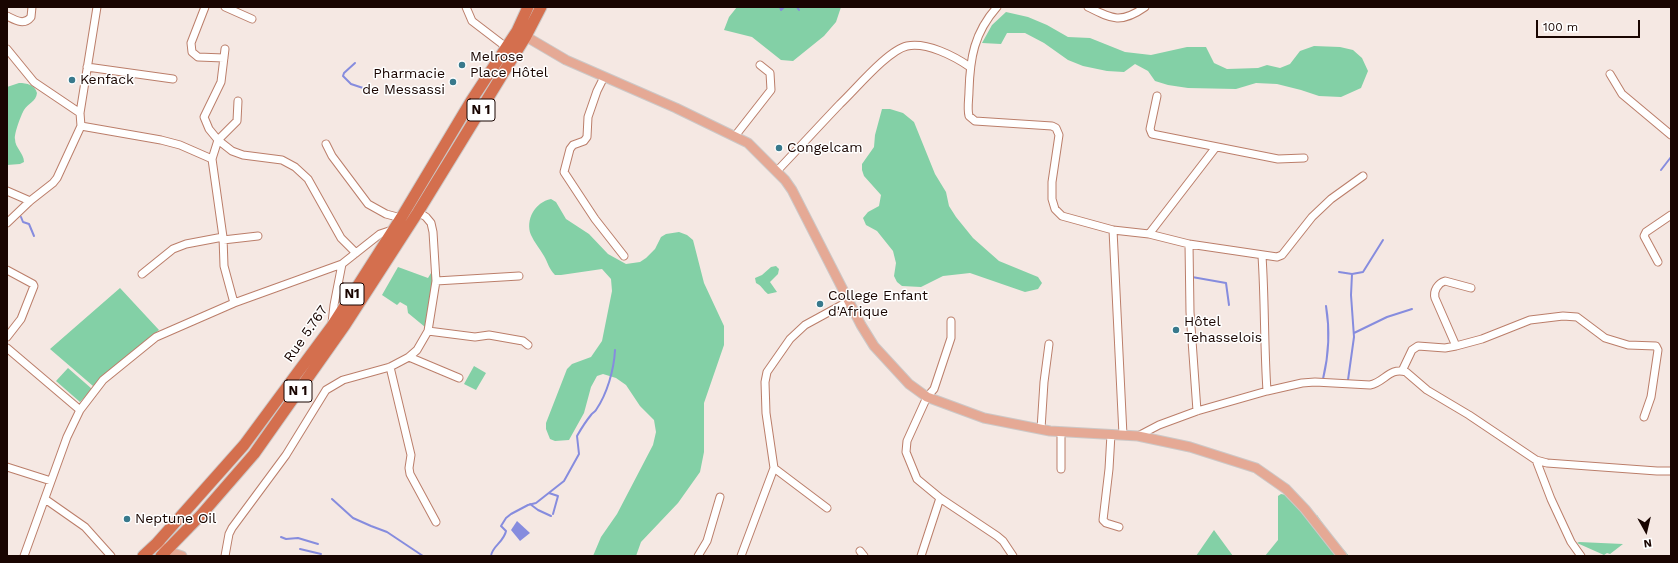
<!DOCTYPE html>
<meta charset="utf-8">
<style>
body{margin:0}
#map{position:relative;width:1678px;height:563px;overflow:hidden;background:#f5e8e3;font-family:"Work Sans",sans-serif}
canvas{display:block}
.frame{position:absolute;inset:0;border:8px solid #190501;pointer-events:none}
.north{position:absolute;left:1626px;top:511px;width:40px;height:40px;-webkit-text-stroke:3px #fff;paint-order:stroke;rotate:172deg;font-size:11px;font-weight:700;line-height:16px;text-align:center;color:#190501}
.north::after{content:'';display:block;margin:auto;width:14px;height:18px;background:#190501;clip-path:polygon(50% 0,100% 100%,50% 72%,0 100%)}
.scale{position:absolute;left:1536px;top:20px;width:104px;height:18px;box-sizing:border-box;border:2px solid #190501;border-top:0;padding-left:5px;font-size:12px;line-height:14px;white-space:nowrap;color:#190501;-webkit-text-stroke:3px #fff;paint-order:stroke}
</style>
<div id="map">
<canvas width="1678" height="563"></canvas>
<div class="frame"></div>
<div class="north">N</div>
<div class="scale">100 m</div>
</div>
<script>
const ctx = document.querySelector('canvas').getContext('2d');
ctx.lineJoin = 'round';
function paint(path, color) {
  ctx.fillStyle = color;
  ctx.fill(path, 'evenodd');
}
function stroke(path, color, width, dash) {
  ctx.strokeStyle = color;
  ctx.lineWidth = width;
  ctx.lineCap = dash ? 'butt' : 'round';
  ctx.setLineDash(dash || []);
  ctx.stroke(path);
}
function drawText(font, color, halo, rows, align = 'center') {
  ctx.font = font + ' "Work Sans",sans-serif';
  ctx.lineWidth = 3;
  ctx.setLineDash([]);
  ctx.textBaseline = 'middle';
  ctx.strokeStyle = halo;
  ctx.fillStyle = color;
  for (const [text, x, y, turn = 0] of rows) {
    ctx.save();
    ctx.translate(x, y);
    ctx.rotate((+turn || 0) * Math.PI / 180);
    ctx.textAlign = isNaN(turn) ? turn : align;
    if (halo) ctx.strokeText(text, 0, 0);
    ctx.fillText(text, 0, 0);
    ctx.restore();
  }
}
paint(new Path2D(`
 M737,7H841L836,22L824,36L793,61L781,60L752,37L724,30L729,17Z
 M1006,12L1028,17L1047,25L1068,37L1090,38L1125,52L1151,55L1187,47H1206L1214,63L1227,69L1258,68L1267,65L1280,68L1290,64L1300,51L1314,46L1340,47L1353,50L1362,58L1368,71L1361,88L1341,97L1319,96L1301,90L1277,84L1256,83L1236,89L1188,88L1168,85L1155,81L1148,71L1135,64L1124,72L1107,71L1083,66L1068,60L1044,43L1025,33H1007L1001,44L982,43L992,25Z
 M19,83C27,83 35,85 37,93C36,102 28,103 24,110C21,115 14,134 15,139C15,148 24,153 24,162L20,164L7,165V87Z
 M882,109H890L903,113L914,122L935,174L946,192L949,206L956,217L973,238L999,261L1038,277L1042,283L1038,289L1025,292L970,273L943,276L921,287L902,286L897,282L894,276L896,263L893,251L877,231L866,225L863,218L868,212L879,206L881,195L864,176L862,170V164L874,147L875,135Z
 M551,199L556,202L566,219L589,234L608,254L626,264L640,262L646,258L655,249L661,237L666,234L679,232L687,235L693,240L704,283L724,326V345L704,403V452L700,472L678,503L641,542L636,556H593L601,537L617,514L653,445L656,432L654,420L640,406L626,385L616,378L603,374L597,376L591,387L584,413L569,440L555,441L550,439L546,429V423L567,369L572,364L591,357L602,341L612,291L611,279L602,269L561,275H555C549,269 548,263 544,256C540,249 534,242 531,235C525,220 535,202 551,199Z
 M776,266L779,269L778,274L770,282L777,292L768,294C763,290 761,285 756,283L755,278L762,275L771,267Z
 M398,267L428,278L431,273L435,275L425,327L408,313L407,306L400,302L397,305L382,295Z
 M120,288L159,330L93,386L50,349Z
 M474,366L486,373L476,390L464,384Z
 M68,368L92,389L80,402L56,381Z
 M1281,494L1286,495L1310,518L1317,515L1328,531L1349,556H1265L1278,540V496Z
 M1214,530L1233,556H1196Z
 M1579,542L1623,544L1610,554L1607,553L1604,555L1577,543Z`), '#83d0a6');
paint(new Path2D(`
 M517,521L530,533L520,541L511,530Z`), '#868cde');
stroke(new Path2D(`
 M780,7L781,10L784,7
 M797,7L799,10
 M355,63L344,73L343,76L351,84L366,89
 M1661,170L1671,157
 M21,217L23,222L29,224L34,236
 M1339,272L1352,274L1363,272L1383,240
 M1192,277L1226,283L1229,305
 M1354,333L1387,317L1412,309
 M1323,379C1329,354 1330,330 1326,306
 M1348,380L1354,337L1351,295L1352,274
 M549,493L558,496L553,514
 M332,499L353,518L371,526L387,532L423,556
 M530,504L538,510L551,516
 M281,537L286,539L298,538L318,544
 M300,549L321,554
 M491,556C492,546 504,542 506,531L501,526L506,518L511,514L528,505L536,503L564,481L579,454L577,436C581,429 586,421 591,415C592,413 595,412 596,410C607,394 614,370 615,350`), '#868cde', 2);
const minor = new Path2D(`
 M205,7L191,43L192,52L198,57L224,58
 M225,7L252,19
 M466,7L472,21L506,47
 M997,7C974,33 970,58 969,91C969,99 967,108 969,116L975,121L1052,126L1056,128L1059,135L1052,182V199L1055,209L1062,216L1113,230L1149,234L1189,244L1277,257L1282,255L1312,217L1331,199L1363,176
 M1088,7C1112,19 1121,24 1145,7
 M7,16C15,20 24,26 31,17L32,7
 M7,49L34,82L80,113
 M87,67L173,79
 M1610,74L1622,94L1671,135
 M604,77L597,91L588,117L587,137L584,141L573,145L570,149L564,172L595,219L624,256
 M1157,96L1150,129L1152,134L1278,159L1304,158
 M238,101L237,121L218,140L232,151L243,155L282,160L295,167L308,179L341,238L356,253
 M81,126L161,140L180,145L212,159
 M735,136L771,90L770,73L760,65
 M326,144L332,156L368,204L386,214L401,218
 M777,171C798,149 819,126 840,104C855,90 888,50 907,46C927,42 954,56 970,67
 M7,191L30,201
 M7,223L30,201L53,183L57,178L81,126L80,113L97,7
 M1113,230L1123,435
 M1149,234L1216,147
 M223,237L224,266L234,303
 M223,240L258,236
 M1189,244L1190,312L1197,411
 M1262,256C1265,301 1264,346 1267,391
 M1658,262L1644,236L1646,232L1671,215
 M7,270L33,284L34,286L21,319L7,337
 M142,274L173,249L186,244L223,237L212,159L218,140L209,129L204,117L221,82L225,49
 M436,281L519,276
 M951,321V338L934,389L927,397L907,441L906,452L917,479L940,498L997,536L1003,541L1013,556
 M332,323L334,305L342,264
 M428,331L475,337L489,335L523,341L528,345
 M1456,346L1435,298C1433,291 1438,283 1445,281L1471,288
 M7,348L80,410
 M409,357L459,378
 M390,367L411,455L409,468L410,474L436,522
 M1402,371L1412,350L1418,346L1445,348L1456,346L1482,339L1530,320L1563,316L1577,317L1605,338L1628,345L1656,346L1658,350L1651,397L1644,417
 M1041,429L1044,382L1049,344
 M1111,434L1109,469L1103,520L1106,523L1119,527
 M1138,436L1159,425L1197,411L1267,391L1302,383L1315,382L1370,385C1385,382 1389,367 1406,372L1427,390L1469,415L1536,460L1547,463L1657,471H1671
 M1536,460L1551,499L1571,542L1581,556
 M7,467L51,481
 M774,468L827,508
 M1061,469V432
 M45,499L85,527L111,556
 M860,551L864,556
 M24,556L67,437L80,410L103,380L156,337L234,303L342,264L380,234L392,230
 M225,556L229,534L232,528L286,455L326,390L343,380L390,367L409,357L417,350L428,331L436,281L433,232L431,223L426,217L418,212
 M698,556L707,541L720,497
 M741,556L774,468L766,413L765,382L767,372L790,339L805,325L849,301
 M921,556L940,498`);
const major = new Path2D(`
 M520,33L566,60L676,108L748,143L785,180L792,190L861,325L874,346L909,384L927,397L984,418L1050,431L1138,436L1190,447L1256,468L1286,489L1305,509L1342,556
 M157,543L167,551L182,556`);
const highway = new Path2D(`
 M143,556L157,543L244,445L332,326L401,218L471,101L517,31L528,7
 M161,556L201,515L254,454L345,325L418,212L526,36L541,7`);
stroke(minor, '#bb7e6a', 9);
stroke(major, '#ccc8c7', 11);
stroke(highway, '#ccc8c7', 13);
stroke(minor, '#fff', 7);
stroke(major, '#e5a995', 9);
stroke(highway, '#d46f4e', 11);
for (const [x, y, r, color] of [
 [462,65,4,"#38798c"],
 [72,80,4,"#38798c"],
 [453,82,4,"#38798c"],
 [779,148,4,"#38798c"],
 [820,304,4,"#38798c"],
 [1176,330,4,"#38798c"],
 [127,519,4,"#38798c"]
]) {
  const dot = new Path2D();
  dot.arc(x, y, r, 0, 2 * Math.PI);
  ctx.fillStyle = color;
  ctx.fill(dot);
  stroke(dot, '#fff', 1.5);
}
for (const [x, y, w] of [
 [481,110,28],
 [352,294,24],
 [298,391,28]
]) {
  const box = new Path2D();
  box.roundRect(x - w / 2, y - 11, w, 22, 3);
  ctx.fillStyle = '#fff';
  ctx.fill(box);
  stroke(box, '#190501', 1);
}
drawText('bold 13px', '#190501', null, [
 ["N 1",481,110],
 ["N1",352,294],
 ["N 1",298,391]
]);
drawText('14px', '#190501', '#fff', [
 ["Melrose",470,57],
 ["Place Hôtel",470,73],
 ["Pharmacie",445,74,"right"],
 ["de Messassi",445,90,"right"],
 ["Kenfack",80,80],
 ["Congelcam",787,148],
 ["College Enfant",828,296],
 ["d'Afrique",828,312],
 ["Hôtel",1184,322],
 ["Tehasselois",1184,338],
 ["Neptune Oil",135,519]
], 'left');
drawText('14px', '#190501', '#fff', [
 ["Rue 5.767",306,334,-55]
]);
</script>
